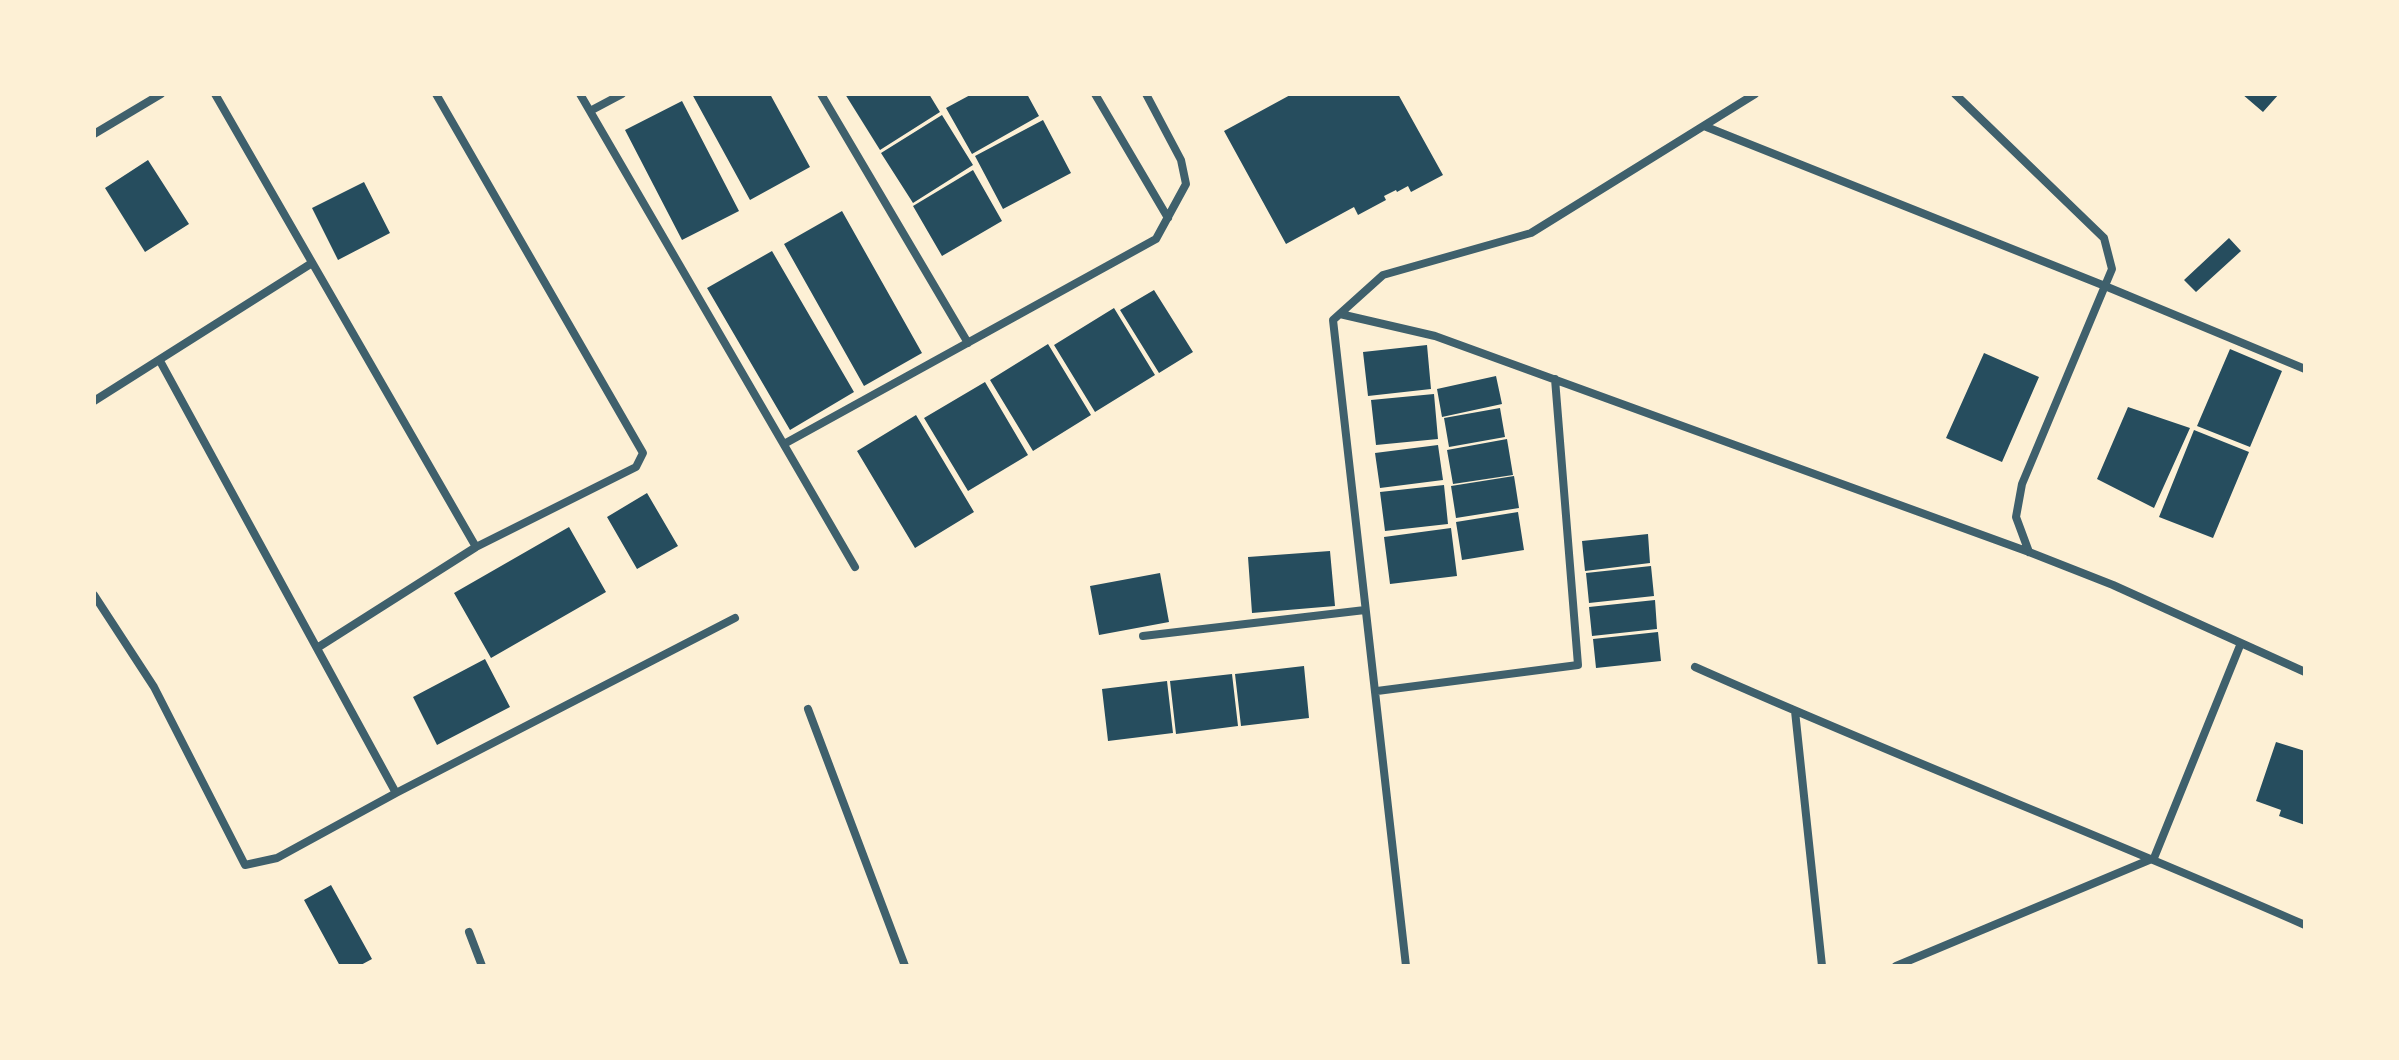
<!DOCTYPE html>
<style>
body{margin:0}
#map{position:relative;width:2399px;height:1060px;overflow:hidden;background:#fdf0d5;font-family:Rubik,sans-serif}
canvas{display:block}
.frame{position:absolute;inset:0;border:96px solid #fdf0d5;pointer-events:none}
</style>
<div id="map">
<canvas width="2399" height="1060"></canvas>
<div class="frame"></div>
</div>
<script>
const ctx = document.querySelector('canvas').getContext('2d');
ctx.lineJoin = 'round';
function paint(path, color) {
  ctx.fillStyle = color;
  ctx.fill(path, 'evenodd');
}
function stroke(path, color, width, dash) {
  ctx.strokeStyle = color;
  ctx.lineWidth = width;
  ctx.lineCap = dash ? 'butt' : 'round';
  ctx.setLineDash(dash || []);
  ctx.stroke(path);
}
paint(new Path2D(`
 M692,94H770L810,167L750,200Z
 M845,94H929L940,112L880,150Z
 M972,94H1027L1039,116L972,154L946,108Z
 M1292,94H1398L1443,175L1411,192L1408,186L1397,192L1396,190L1384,196L1386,200L1358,215L1354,207L1286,244L1224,131Z
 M2242,94H2279L2263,112Z
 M682,101L739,211L682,240L625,130Z
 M942,115L973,165L913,203L881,153Z
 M1043,120L1071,173L1003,209L975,156Z
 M148,160L189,224L145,252L105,188Z
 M973,170L1002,221L942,256L913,206Z
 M364,182L390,233L338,260L312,208Z
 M842,211L922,353L864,386L784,244Z
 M2229,238L2241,251L2196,292L2184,280Z
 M772,251L854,392L790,430L707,288Z
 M1154,290L1193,352L1159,373L1120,310Z
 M1114,308L1155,375L1095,412L1054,345Z
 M1048,344L1091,415L1033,451L990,380Z
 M1427,345L1431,389L1368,396L1363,352Z
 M2230,349L2282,371L2250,447L2197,426Z
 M1984,353L2039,377L2002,462L1946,438Z
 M1496,376L1502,404L1442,417L1437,389Z
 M985,382L1028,455L968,491L924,418Z
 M1434,394L1438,439L1376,445L1371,400Z
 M2128,407L2190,428L2154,508L2097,479Z
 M1500,408L1505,437L1449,447L1444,418Z
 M916,415L974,512L915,548L857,451Z
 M2194,430L2249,452L2213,538L2159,517Z
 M1507,439L1513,475L1453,484L1447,450Z
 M1438,445L1443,480L1380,488L1375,453Z
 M1514,476L1519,508L1456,518L1451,486Z
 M1444,485L1448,524L1385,531L1380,492Z
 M647,493L678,546L637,569L607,517Z
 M1518,512L1524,550L1462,560L1456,522Z
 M569,527L606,592L491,658L454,593Z
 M1451,528L1457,576L1390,584L1384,537Z
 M1648,534L1650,563L1585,571L1582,541Z
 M1330,551L1335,606L1252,613L1248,557Z
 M1651,566L1654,596L1589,603L1586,573Z
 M1160,573L1169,622L1099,635L1090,586Z
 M1655,600L1657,629L1592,636L1589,607Z
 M1658,632L1661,661L1596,668L1593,639Z
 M485,659L510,707L437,745L413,697Z
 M1304,666L1309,718L1241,726L1235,674Z
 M1232,674L1238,726L1176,734L1170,681Z
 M1167,681L1173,733L1108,741L1102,689Z
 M2276,742L2305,751V825L2279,816L2281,810L2256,801Z
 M331,885L372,959L359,966H340L304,900Z`), '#264d5e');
stroke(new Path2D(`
 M215,94L476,547
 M580,94L855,567
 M821,94L968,343
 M1095,94L1168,218
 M1955,94L2104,238L2112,269L2022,484L2016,517L2029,552
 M590,111L622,94
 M1704,126L2105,286L2305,369
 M94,134L161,94
 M1340,314L1435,336L2029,552L2113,585L2305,672
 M160,361L396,793
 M94,401L312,263
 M784,444L1156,239L1186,184L1181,160L1146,94
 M94,595L154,687L245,865L277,858L396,793L735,618
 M1143,636L1365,610
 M317,648L476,547L636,467L643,453L436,94
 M1695,667C1897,757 2103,836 2305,925
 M1377,691L1578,665L1555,379
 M808,709L905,966
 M1795,711L1822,966
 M469,932L482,966
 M1406,966C1383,751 1357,536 1333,320L1383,275L1531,233L1755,94
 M1896,966L2154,858L2241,643`), '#3f606c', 8);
</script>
